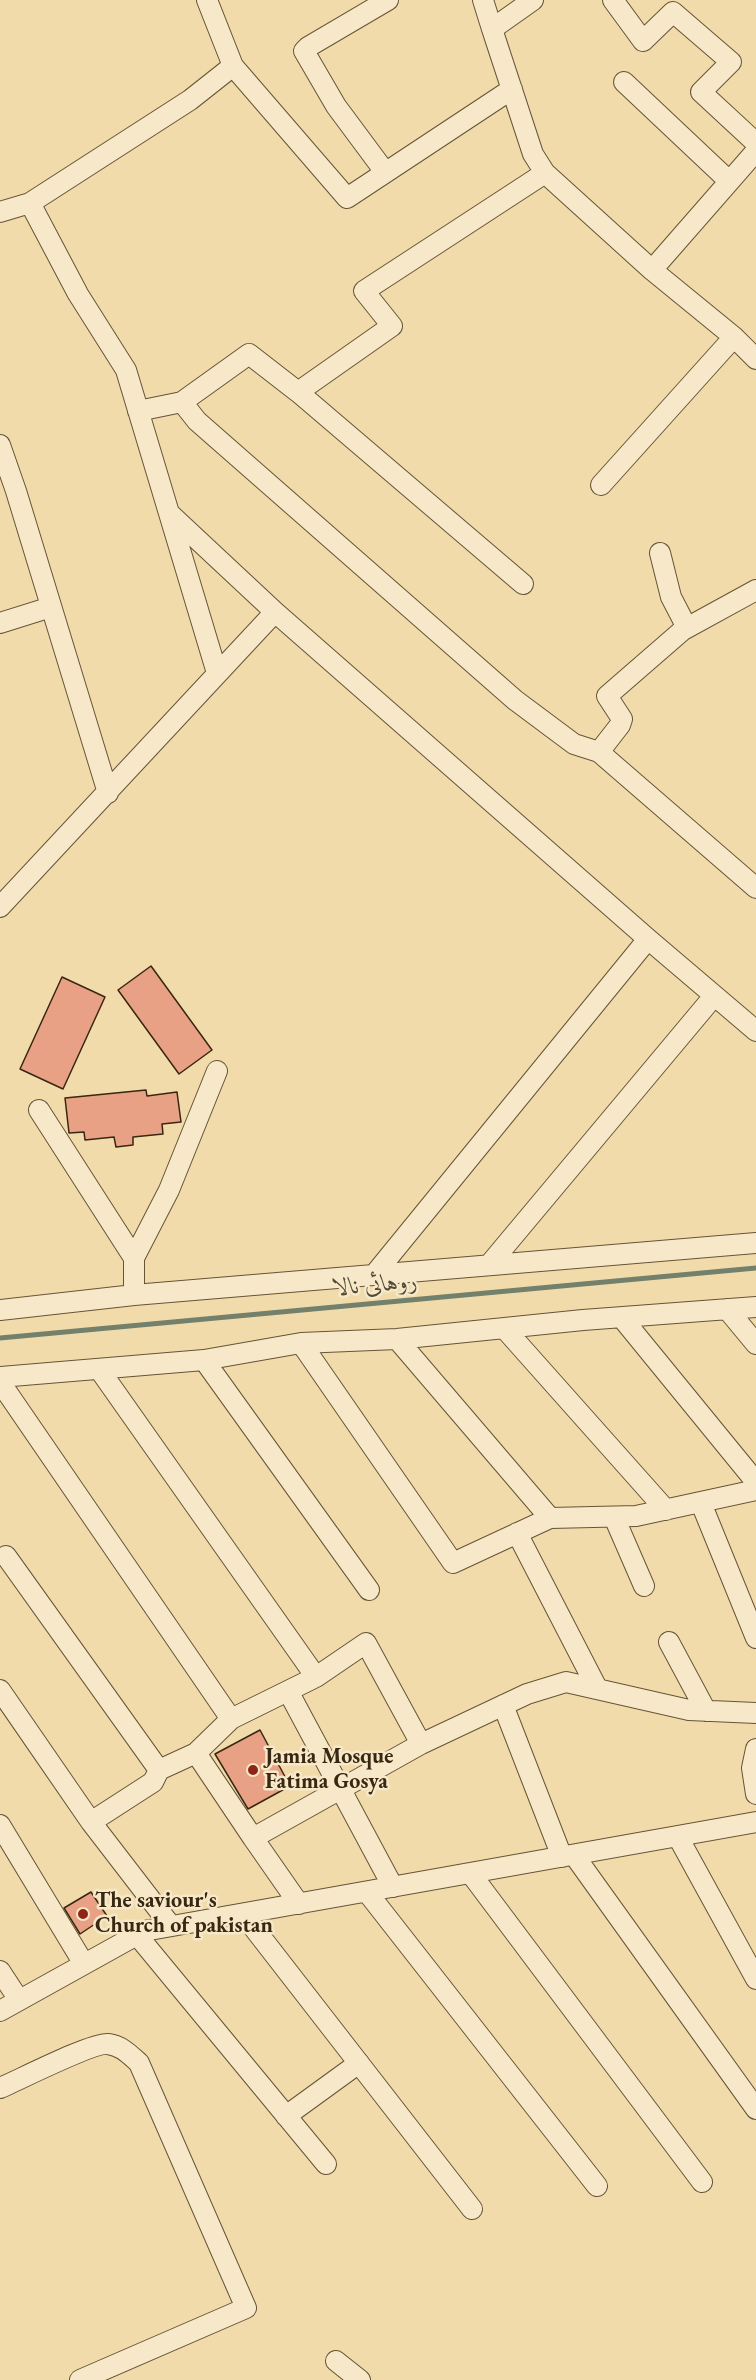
<!DOCTYPE html>
<meta charset="utf-8">
<style>
body{margin:0}
canvas{display:block;background:#f1dbaa}
</style>
<canvas width="756" height="2380"></canvas>
<script>
const ctx = document.querySelector('canvas').getContext('2d');
ctx.lineJoin = 'round';
function stroke(path, color, width, dash) {
  ctx.strokeStyle = color;
  ctx.lineWidth = width;
  ctx.lineCap = dash ? 'butt' : 'round';
  ctx.setLineDash(dash || []);
  ctx.stroke(path);
}
function paint(path, color) {
  ctx.fillStyle = color;
  ctx.fill(path, 'evenodd');
}
function drawText(font, color, halo, rows, align = 'center') {
  ctx.font = font + ' "EB Garamond",Amiri,serif';
  ctx.lineWidth = 5;
  ctx.setLineDash([]);
  ctx.textBaseline = 'middle';
  ctx.strokeStyle = halo;
  ctx.fillStyle = color;
  for (const [text, x, y, turn = 0] of rows) {
    ctx.save();
    ctx.translate(x, y);
    ctx.rotate((+turn || 0) * Math.PI / 180);
    ctx.textAlign = isNaN(turn) ? turn : align;
    if (halo) ctx.strokeText(text, 0, 0);
    ctx.fillText(text, 0, 0);
    ctx.restore();
  }
}
stroke(new Path2D(`
 M0,1338L756,1268`), '#73806c', 5);
const building = new Path2D(`
 M151,966L212,1050L179,1074L118,990Z
 M62,977L105,997L63,1089L20,1069Z
 M146,1090L147,1096L177,1092L181,1122L162,1124L163,1134L133,1137V1145L116,1147L114,1137L85,1140L84,1132L69,1133L65,1098Z
 M260,1730L290,1786L248,1809L215,1754Z
 M91,1892L107,1916L80,1934L64,1908Z`);
paint(building, '#e9a185');
stroke(building, '#382711', 1.5);
const minor = new Path2D(`
 M207,0L233,66L347,198L512,89
 M483,0L492,29
 M533,0L492,29L533,154L545,173L652,270L734,337L756,359
 M613,0L643,41L673,12L731,62L701,92L756,143
 M624,82L729,181
 M385,172L336,106L304,51L308,47L388,0
 M30,203L190,100L233,66
 M0,212L30,203L78,294L126,370L217,673
 M652,270L756,151
 M298,392L523,584
 M182,402L249,354L298,392L392,326L364,291L545,173
 M138,411L182,402L197,421L515,700L574,744L599,752L756,888
 M0,445L16,491L108,793
 M601,485L734,337
 M169,513L275,612
 M0,623L51,607
 M683,630L756,590
 M599,752L620,725L622,719L607,696L683,630L685,624L671,597L660,553
 M0,907L275,612L648,939L756,1031
 M39,1110L134,1258
 M489,1265L714,996
 M374,1275L648,939
 M134,1295V1258L169,1190L217,1071
 M727,1309L756,1344
 M0,1310L134,1295L756,1243
 M622,1318L756,1482
 M505,1329L666,1510
 M397,1339L550,1518L636,1516L756,1490
 M301,1343L453,1563L550,1518
 M204,1360L369,1590
 M99,1369L316,1677
 M0,1377L204,1360L301,1343L397,1339L583,1320L756,1307
 M0,1382L231,1719
 M701,1503L756,1638
 M614,1517L644,1586
 M517,1533L597,1688
 M6,1556L159,1770
 M669,1642L706,1711
 M0,1690L91,1822L171,1926
 M288,1691L393,1887
 M503,1705L562,1857
 M421,1744L527,1694L566,1682L689,1710L756,1713
 M756,1749L752,1768L756,1794
 M91,1822L153,1782L159,1770L196,1753L231,1719L316,1677L366,1643L421,1744L253,1838L196,1753
 M0,1825L84,1964
 M678,1837L756,1979
 M253,1838L299,1904
 M574,1855L756,2109
 M471,1874L702,2182
 M367,1892L597,2186
 M243,1914L472,2209
 M137,1935L326,2164
 M0,1971L19,2000
 M0,2011L144,1931L756,1822
 M0,2088C19,2080 93,2042 108,2044C122,2046 129,2054 139,2063L246,2308L80,2380
 M286,2116L359,2063
 M336,2361L360,2380`);
stroke(minor, '#665437', 22);
stroke(minor, '#f6e8c8', 20);
for (const [x, y, r, color] of [
 [253,1770,6,"#8f2418"],
 [83,1914,6,"#8f2418"]
]) {
  const dot = new Path2D();
  dot.arc(x, y, r, 0, 2 * Math.PI);
  ctx.fillStyle = color;
  ctx.fill(dot);
  stroke(dot, '#f6e8c8', 2);
}
drawText('bold 22px', '#382711', '#f6e8c8', [
 ["Jamia Mosque",265,1757],
 ["Fatima Gosya",265,1782],
 ["The saviour's",95,1901],
 ["Church of pakistan",95,1926]
], 'left');
drawText('italic 24px', '#514c37', '#f6e8c8', [
 ["روہائی نالا",376,1285,-5]
]);
</script>
